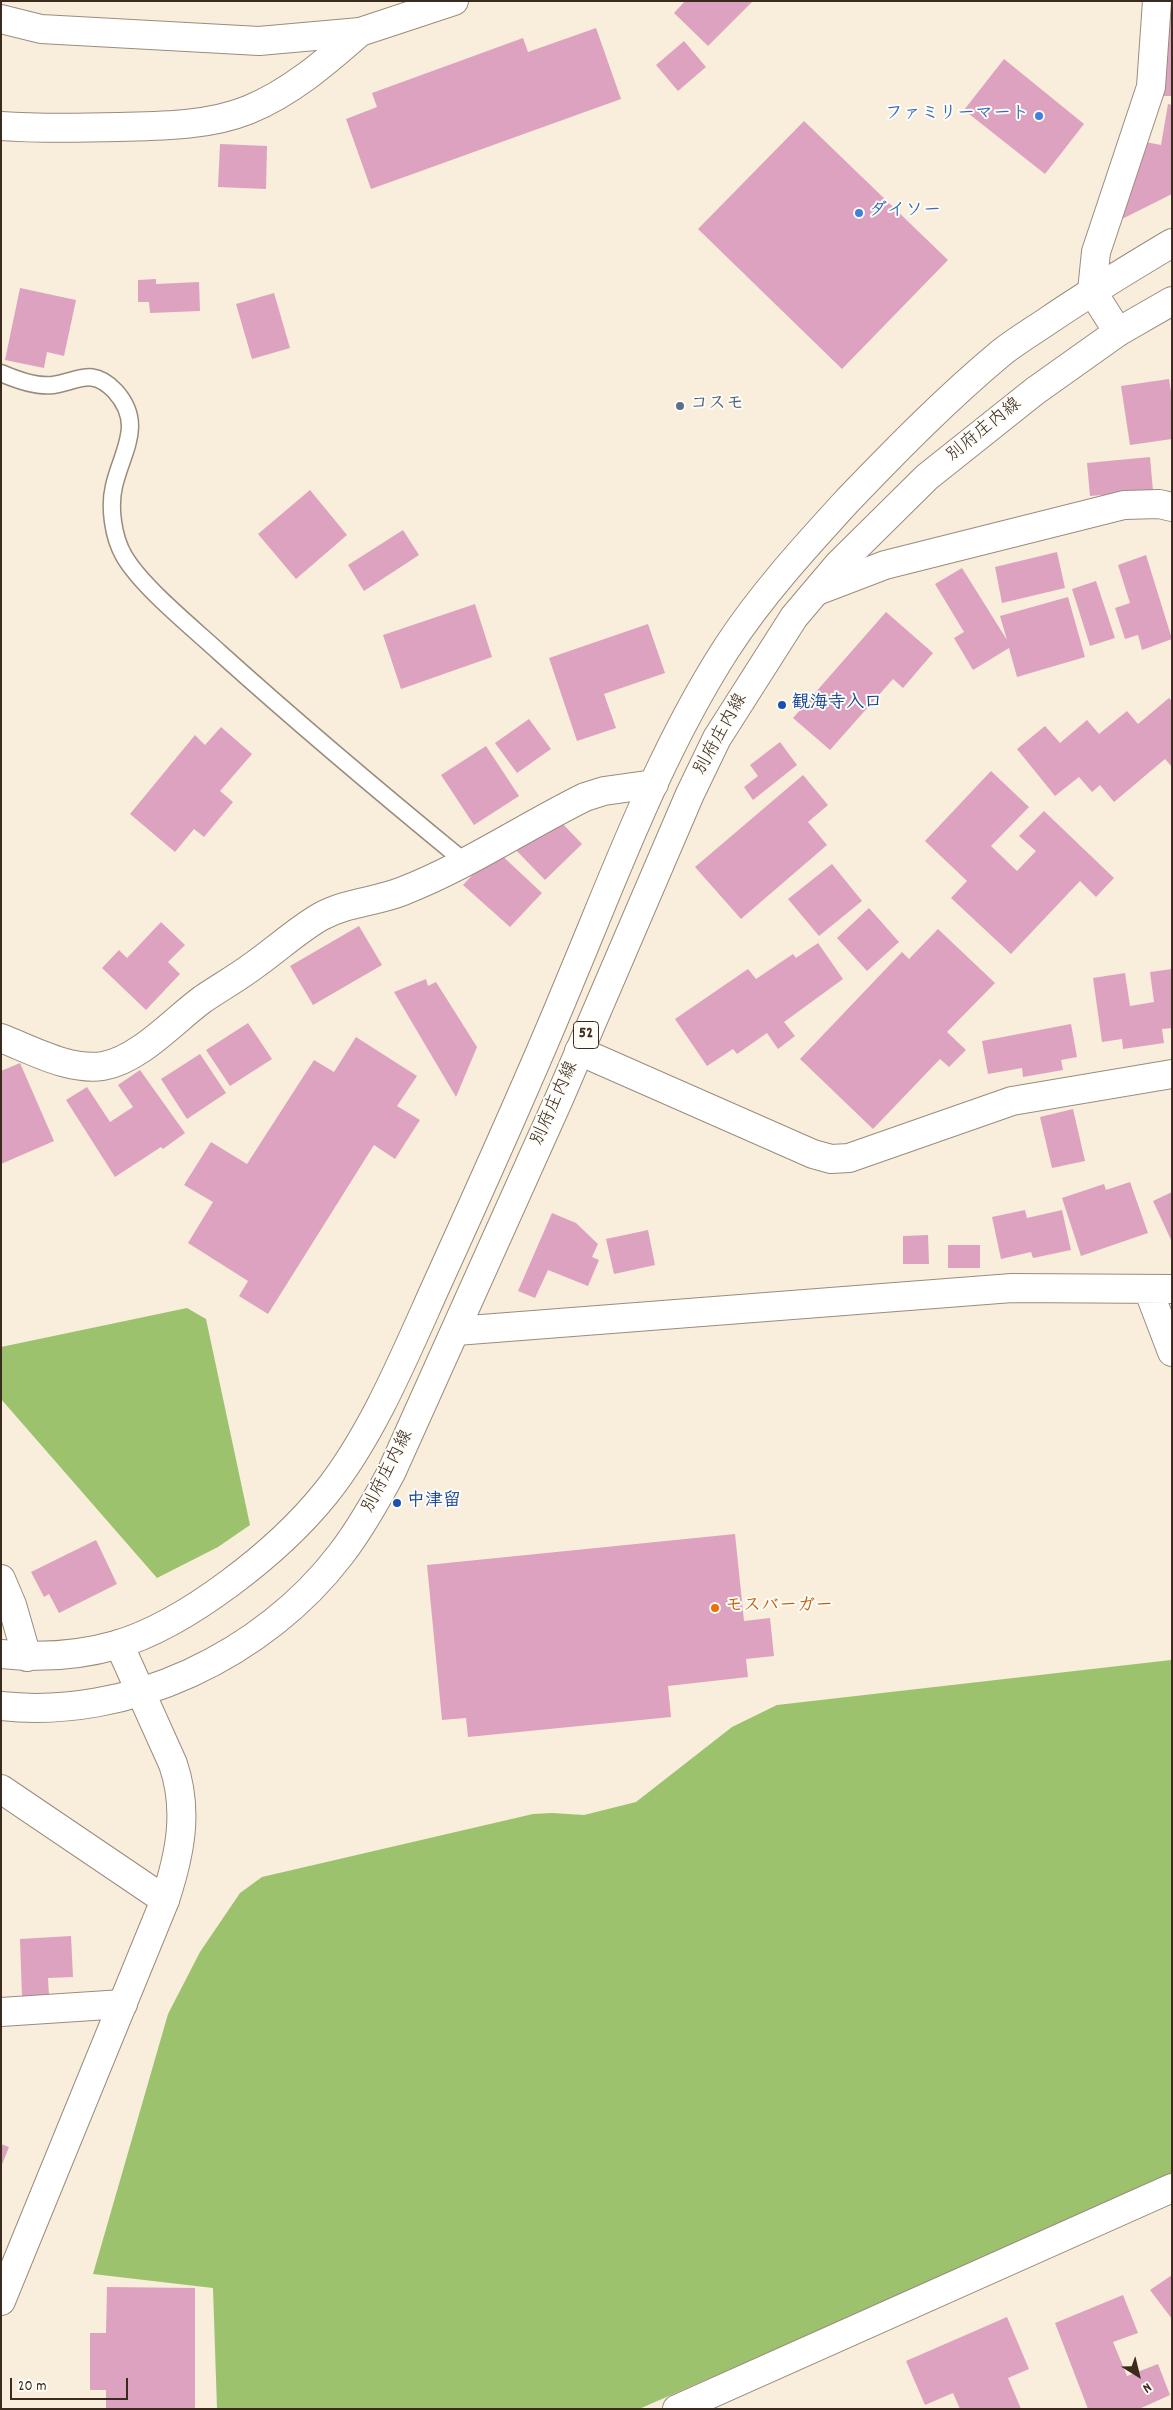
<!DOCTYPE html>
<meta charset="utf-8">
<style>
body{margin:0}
#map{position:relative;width:1173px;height:2410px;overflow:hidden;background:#f9eddc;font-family:Dekko,sans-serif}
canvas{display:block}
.frame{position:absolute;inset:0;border:2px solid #3b2a1e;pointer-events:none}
.north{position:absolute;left:1113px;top:2350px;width:50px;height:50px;-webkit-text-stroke:4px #fdfcf7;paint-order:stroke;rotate:144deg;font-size:14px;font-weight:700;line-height:20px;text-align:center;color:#3b2a1e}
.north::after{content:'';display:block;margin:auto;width:18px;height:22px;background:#3b2a1e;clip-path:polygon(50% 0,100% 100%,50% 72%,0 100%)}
.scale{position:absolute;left:10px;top:2378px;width:118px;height:22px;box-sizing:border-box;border:2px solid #3b2a1e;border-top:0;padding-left:6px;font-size:15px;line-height:18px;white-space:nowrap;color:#3b2a1e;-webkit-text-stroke:4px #fdfcf7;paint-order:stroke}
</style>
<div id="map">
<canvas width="1173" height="2410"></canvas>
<div class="frame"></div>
<div class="north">N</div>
<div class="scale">20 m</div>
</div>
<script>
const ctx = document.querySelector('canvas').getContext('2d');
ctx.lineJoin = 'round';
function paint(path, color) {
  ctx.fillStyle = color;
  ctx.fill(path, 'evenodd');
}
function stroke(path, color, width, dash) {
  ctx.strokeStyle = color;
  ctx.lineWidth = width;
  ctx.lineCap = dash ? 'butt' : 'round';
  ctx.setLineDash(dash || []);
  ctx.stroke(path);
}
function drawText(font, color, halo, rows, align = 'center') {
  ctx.font = font + ' Dekko,"Klee One",sans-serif';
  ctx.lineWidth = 4;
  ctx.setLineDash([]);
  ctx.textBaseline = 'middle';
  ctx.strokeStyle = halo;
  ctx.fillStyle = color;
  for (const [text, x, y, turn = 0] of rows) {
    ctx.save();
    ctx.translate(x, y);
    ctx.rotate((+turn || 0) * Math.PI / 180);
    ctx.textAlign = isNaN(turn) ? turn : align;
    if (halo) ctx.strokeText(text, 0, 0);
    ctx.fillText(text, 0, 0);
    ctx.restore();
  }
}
paint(new Path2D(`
 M187,1308L206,1319L250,1525L218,1547L157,1578L1,1399V1347Z
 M1171,1660L1172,2176L639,2409H217L213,2288L93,2274L168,2014L200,1952L240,1893L262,1877L533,1814L552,1813L584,1815L636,1802L732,1727L777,1705Z`), '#9cc26d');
paint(new Path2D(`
 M685,1H753L708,46L674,13Z
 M1159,13H1172V96H1162Z
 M596,28L621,99L371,189L346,119L377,107L372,93L523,38L528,52Z
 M684,41L706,67L678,91L656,65Z
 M1004,59L1084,124L1045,174L964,110Z
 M1168,104L1172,105V194L1122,219L1135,140L1161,145Z
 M804,121L948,260L842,369L698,229Z
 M220,144L267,146L266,189L218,187Z
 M156,279V284L199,282L200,311L150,313L149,302H138V280Z
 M20,288L76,300L64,356L47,352L44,368L5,360Z
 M274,293L290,348L252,359L236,304Z
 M1169,379L1172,398V439L1130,445L1121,386Z
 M1150,457L1153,491L1090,496L1087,463Z
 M310,490L347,535L296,579L258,534Z
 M403,530L419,555L364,591L348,565Z
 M1057,552L1065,588L1002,603L995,567Z
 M1146,555L1172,639L1142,650L1138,635L1125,639L1115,608L1130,603L1118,565Z
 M962,568L1007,640L1000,616L1068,597L1085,657L1017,677L1009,648L973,670L954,638L964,632L935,584Z
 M1096,581L1115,638L1090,646L1072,589Z
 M475,604L492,657L401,689L383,635Z
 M886,612L933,653L903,688L893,679L830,750L793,718Z
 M648,624L665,673L604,694L616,728L577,741L549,658Z
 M1169,698L1172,701V767L1165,759L1114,802L1100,785L1092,792L1079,777L1055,796L1017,749L1045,726L1060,743L1087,720L1099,734L1127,711L1138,724Z
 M529,719L551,749L517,773L495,743Z
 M221,727L252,754L220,791L233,802L204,837L194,829L175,852L130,814L195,735L205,745Z
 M780,742L797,765L753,800L744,787L758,776L750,765Z
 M486,746L519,796L474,825L441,775Z
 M991,771L1029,807L991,846L1017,871L1036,851L1019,836L1044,811L1114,878L1096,897L1080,881L1011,954L951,898L967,881L925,841Z
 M803,775L828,805L808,822L827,845L741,919L695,867Z
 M560,821L582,844L545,880L513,847Z
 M496,850L542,893L510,927L463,885Z
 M832,864L862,901L819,936L788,899Z
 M869,908L899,942L867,971L837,938Z
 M161,922L185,945L168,962L180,974L146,1010L102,968L119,950L127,958Z
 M359,926L382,965L313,1005L290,966Z
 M938,929L995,983L947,1032L966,1050L949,1067L940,1059L873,1129L800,1059L902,952L909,959Z
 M818,943L843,979L784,1022L795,1036L778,1049L767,1033L737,1054L733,1049L707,1066L675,1019L748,969L756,979L793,954L796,958Z
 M1172,969V1028L1162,1029L1164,1043L1123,1049L1122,1039L1102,1042L1093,978L1125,973L1130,1006L1154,1002L1150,972Z
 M426,979L428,986L436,982L477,1047L456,1097L394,992Z
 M248,1023L272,1059L230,1086L206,1050Z
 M1071,1024L1077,1057L1061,1060L1063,1070L1023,1077L1022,1068L988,1074L982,1041Z
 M356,1037L417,1076L397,1106L420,1120L395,1159L374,1145L268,1314L239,1296L248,1281L188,1243L213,1202L184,1185L211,1142L247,1164L314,1060L334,1072Z
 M200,1054L226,1093L187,1119L161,1079Z
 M20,1063L54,1141L1,1164V1071Z
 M140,1070L185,1133L163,1149L161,1147L115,1177L66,1100L87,1087L110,1122L133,1107L118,1085Z
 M1073,1109L1085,1161L1052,1168L1040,1117Z
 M1130,1182L1148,1233L1081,1256L1062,1198L1104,1184L1106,1190Z
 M1172,1192V1242L1153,1201Z
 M1025,1210L1027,1218L1062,1210L1071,1250L1033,1258L1031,1252L1001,1259L992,1217Z
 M552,1213L576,1223L598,1244L592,1257L599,1260L588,1286L548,1270L535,1298L518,1291Z
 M648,1230L655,1265L614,1274L606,1239Z
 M928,1235L929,1264H903V1236Z
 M948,1245H980V1268H948Z
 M735,1534L744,1621L770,1618L774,1656L746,1659L748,1677L668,1686L671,1717L468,1737L466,1718L442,1720L427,1565Z
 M96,1540L117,1584L59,1613L49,1594L44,1597L31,1572Z
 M71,1936L73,1977L48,1978L49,1996L22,1998L20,1939Z
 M1,2144L9,2147L1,2167Z
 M1172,2275V2319L1150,2290Z
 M107,2287L195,2288V2409H106V2390H90V2333H106Z
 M1123,2295L1138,2333L1113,2342L1127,2376L1158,2364L1170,2395L1139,2409H1088L1055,2323Z
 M1007,2317L1029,2369L1008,2378L1021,2409H960L953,2393L925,2405L906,2361Z`), '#dea2c1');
const service = new Path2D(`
 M1,373C17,380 36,387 53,385C79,381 92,367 115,391C145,424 122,451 114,486C109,507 113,537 124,556C142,587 193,628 220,653C300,725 382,794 465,862`);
const minor = new Path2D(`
 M1,126C41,129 80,128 119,127C161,126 208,126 248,110C290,93 326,62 360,32
 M817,591L885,565L1124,505L1159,504L1172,507
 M1,1038C32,1050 69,1071 103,1066C139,1060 174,1020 203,999C219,988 237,978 253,966C276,950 296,931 320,917C347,902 376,902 403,891C467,866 524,827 585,797L604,791L654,784
 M579,1051L813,1154L831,1159L849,1158L1012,1101L1172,1074
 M1148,1289L1172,1352
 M456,1331L1012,1288L1172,1289
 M1,1579L12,1605L27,1657
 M1,1789L165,1900
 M1,2012L123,2004
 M677,2409L1172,2188`);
const tertiary = new Path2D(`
 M1,19L41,29L259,41L360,32L454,1
 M1118,332L1092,291L1096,252L1151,87L1157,1
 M1,2301L165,1900C180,1854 189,1811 173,1764L119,1644`);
const primary = new Path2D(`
 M1,1654C40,1658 78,1656 116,1645C187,1624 279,1551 325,1494C375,1432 409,1345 442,1273C486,1176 530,1079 570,981C617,869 660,752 726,649C761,595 805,547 848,500C897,449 947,398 1001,353C1016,341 1033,331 1049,320C1089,293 1130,268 1172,243
 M1,1706C129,1720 264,1655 341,1554C361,1528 376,1501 391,1473L559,1099L690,794L717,738L794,617L838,565L927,477L1035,391L1118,332L1172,301`);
stroke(service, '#9a8c7d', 19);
stroke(minor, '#9a8c7d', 30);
stroke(tertiary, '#9a8c7d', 30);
stroke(primary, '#9a8c7d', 30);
stroke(service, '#fff', 16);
stroke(minor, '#fff', 28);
stroke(tertiary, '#fff', 28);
stroke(primary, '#fff', 28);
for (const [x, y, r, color] of [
 [1039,116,5,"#3f7fe0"],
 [859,213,5,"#3f7fe0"],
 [680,406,5,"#5c6f8a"],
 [782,705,5,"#1a4fb4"],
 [397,1503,5,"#1a4fb4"],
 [715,1608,5,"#e8710a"]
]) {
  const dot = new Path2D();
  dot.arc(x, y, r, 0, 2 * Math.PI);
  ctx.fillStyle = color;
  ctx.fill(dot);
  stroke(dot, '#fdfcf7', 2);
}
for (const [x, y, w] of [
 [586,1035,25]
]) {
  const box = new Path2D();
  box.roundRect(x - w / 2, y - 13.5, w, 27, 4);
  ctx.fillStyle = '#fdfcf7';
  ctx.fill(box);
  stroke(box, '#3b2a1e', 1);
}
drawText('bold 16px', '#3b2a1e', null, [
 ["52",586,1035]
]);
drawText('bold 18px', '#366cbe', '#fdfcf7', [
 ["ファミリーマート",1029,116],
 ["ダイソー",869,213,"left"]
], 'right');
drawText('bold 18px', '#4e5e75', '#fdfcf7', [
 ["コスモ",690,406]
], 'left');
drawText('18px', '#3b2a1e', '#fdfcf7', [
 ["別府庄内線",985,431,-39],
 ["別府庄内線",722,735,-61],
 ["別府庄内線",556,1104,-66],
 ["別府庄内線",389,1472,-63]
]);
drawText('bold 18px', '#164399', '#fdfcf7', [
 ["観海寺入口",792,705],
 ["中津留",407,1503]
], 'left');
drawText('bold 18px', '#c56008', '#fdfcf7', [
 ["モスバーガー",725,1608]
], 'left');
</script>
